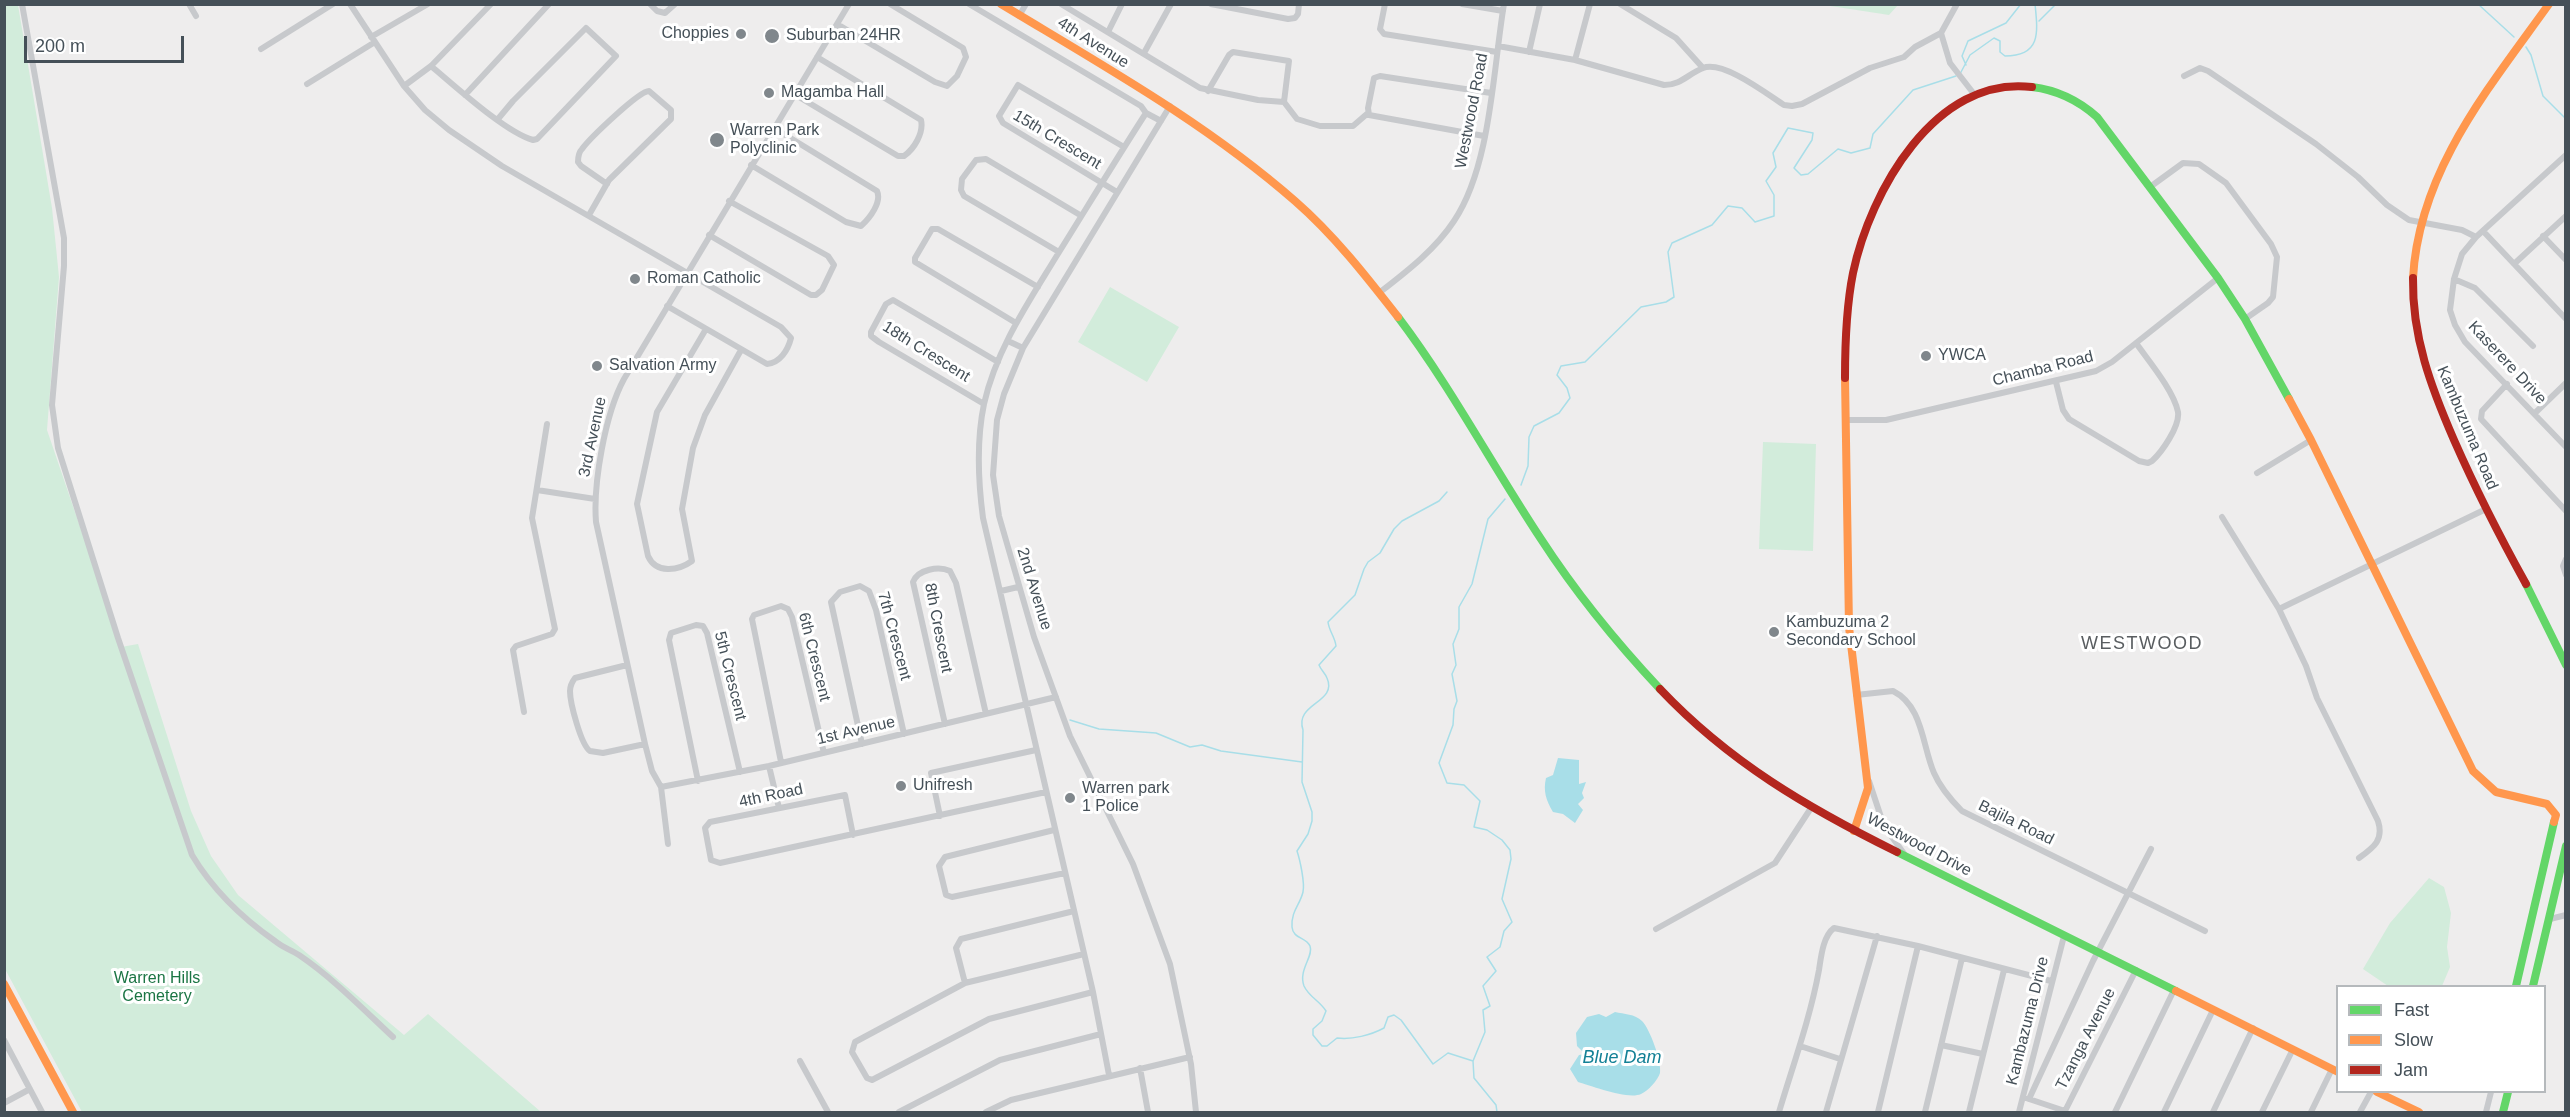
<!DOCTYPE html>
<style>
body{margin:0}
#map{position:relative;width:2570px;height:1117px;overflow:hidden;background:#eeeded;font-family:Arial,sans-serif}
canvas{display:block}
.frame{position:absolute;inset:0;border:6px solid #455058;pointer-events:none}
.legend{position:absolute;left:2336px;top:985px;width:210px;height:108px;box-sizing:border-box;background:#fff;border:2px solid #b5b9bc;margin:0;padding:8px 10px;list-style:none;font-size:18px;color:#455058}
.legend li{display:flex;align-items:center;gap:12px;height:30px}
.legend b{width:30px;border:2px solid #b5b9bc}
.scale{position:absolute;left:24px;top:36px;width:160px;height:27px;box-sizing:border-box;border:3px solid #455058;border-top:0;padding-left:8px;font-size:18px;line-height:21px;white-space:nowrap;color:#455058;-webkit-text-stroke:4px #fff;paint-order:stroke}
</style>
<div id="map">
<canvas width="2570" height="1117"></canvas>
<div class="frame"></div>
<ul class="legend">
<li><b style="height:8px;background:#63d668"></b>Fast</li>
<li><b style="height:8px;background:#ff974d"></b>Slow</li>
<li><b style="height:8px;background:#b3261e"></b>Jam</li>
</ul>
<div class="scale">200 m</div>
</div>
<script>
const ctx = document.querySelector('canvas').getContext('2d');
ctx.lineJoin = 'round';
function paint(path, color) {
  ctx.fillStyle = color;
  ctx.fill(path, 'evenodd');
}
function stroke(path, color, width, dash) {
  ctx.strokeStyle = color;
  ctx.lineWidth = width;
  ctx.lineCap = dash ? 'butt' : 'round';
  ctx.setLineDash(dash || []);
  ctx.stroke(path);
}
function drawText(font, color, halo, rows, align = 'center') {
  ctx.font = font + ' Arial,sans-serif';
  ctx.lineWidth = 6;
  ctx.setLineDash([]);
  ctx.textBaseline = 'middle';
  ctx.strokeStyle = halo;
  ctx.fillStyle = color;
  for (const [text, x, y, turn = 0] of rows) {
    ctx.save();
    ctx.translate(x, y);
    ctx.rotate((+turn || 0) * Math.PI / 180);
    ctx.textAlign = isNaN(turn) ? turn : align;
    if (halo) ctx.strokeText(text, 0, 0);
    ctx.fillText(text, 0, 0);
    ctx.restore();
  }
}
paint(new Path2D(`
 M4,5H18L52,208L59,277L47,430L121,647L138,644L191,811L211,856L238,895L404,1035L428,1014L541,1112H82L5,969Z
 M1824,5L1898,4V5L1889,15Z
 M1110,287L1179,327L1147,382L1078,342Z
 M1763,442L1816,444L1813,551L1759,549Z
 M2429,878L2444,887L2451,913L2447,947L2450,967L2442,986H2388L2363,969L2390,923Z`), '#d2ecdb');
paint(new Path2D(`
 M1558,758L1579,760V784L1586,782L1582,793L1584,798L1578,804L1583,810L1575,823L1563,814L1553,812C1546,800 1543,791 1546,778L1553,775Z
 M1615,1012C1624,1014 1635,1014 1642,1021C1650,1029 1662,1062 1660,1073C1658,1080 1648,1091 1641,1094C1628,1100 1592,1086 1578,1082L1570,1069L1579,1055L1585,1054L1577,1046L1576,1033L1587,1017L1599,1014L1606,1017Z`), '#a8dee8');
stroke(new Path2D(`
 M2478,4L2514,37
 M2039,21L2055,5L2058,4
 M2526,47L2531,55L2543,96L2566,119
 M1966,65L1962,56L1968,41L2006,23L2021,4
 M1960,74L1970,55L1994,38L2000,41V52L2005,56C2041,56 2038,33 2035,4
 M1521,485L1528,466L1529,437L1534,426L1559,413L1570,398L1567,388L1557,375L1561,366L1585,362L1641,307L1666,302L1674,297L1668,252L1672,243L1712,225L1728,206L1742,208L1755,222L1774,216V195L1766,181L1776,167L1773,153L1788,128L1813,133L1812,140L1794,168L1801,175L1808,174L1838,149L1851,153L1870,148L1873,134L1913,90L1956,76
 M1447,492L1439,501L1402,521L1394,529L1380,553L1368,562L1364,569L1355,595L1328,622C1329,631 1335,637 1336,646L1319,665C1321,670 1325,673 1327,678C1338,703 1294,703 1303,730L1302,782L1312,812V821L1308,834L1297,851C1300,860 1305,883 1303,892C1300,905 1291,911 1292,927C1293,939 1306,937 1310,946C1314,956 1298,970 1304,986C1309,997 1320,1001 1326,1011L1322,1021L1313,1029V1035L1322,1046H1327L1337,1038C1352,1040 1371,1035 1384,1028L1388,1017L1394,1015L1401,1020L1433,1064L1448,1053L1473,1061
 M1070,720L1099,729L1156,733L1190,747L1202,745L1221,751L1302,762
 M1497,1112L1496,1105L1474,1078L1473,1061L1485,1032L1483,1010L1490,1006L1483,986L1496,971L1487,957L1500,947L1504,931L1512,922L1502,899L1511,859L1510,850L1502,840L1487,830L1474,827L1480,801L1464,785L1447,783L1439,763L1453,725L1454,709L1457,701L1452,674L1456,665L1453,644L1459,629V607L1472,584L1488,519L1505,499`), '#a8dee8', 1.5);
stroke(new Path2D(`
 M22,4L64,238V266L52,405L58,448L118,638L192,855C213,890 242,918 275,941C282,947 291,950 299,955C333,978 363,1009 393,1037
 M189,4L196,16
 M350,4L404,86L425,110L449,130L502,166L781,327L791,338C788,350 780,363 767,364L667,306
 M650,4L657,11L665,13L675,4
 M969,4L1141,106L1146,113C1115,161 1086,209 1056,257C1028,303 996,350 984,404C976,442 978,480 983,518L1093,992L1109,1075
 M1061,4L1200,88L1258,100L1284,102L1289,61L1233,52L1229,55L1208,91
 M1211,4L1288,19L1295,18L1298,14L1299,4
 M1385,4L1380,29L1384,34L1497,52
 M1462,4L1503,11
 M1620,4L1676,38L1703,68
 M1019,16L1026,4
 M837,24L935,82L947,86L957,76L966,57L963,48L890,4
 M1108,32L1122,4
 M1941,33L1950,63L1974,94
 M371,37L428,4
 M1498,46L1575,60L1664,85C1681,85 1688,74 1703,68C1723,60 1767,94 1784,105L1792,106L1802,104L1870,68L1904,57L1915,47L1941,33L1957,4
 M261,49L333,4
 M1529,52L1540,4
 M1144,53L1171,4
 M1575,60L1590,4
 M431,66C455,86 505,132 533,140L537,139L616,56L586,28L513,101L498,119
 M2184,76L2200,68L2208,71L2316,144L2358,177L2387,205L2409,220L2462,230L2476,237
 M307,84L375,42
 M404,86L431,66L491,4
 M794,94L898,156H904C914,149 924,133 921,120L817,57
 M465,95L549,4
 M1284,102L1297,119L1320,126H1353L1368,113
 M1170,106L1023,348L1004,394L997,420L993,475L999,516L1034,637L1070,736L1133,864L1170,964L1191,1064L1196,1112
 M1146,113L1161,121
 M1484,136L1369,115L1368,108L1374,78L1380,76L1491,93
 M2566,155L2476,237L2462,254L2454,279L2450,310L2455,325L2465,342L2566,447
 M751,165L846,222L861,226C870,218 882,202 877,191L774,128
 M2150,187L2183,163L2199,164L2226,183L2271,244L2277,257L2273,297L2268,303L2245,319
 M1117,192L1003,123L999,116L1018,85L1124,147
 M589,215L609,180L671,119V110L649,91C639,91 590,138 582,149C579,152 578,157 578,162L581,166L607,184
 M2483,231L2566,319
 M709,235L811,295H816L822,290L834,265L828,256L729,201
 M2543,236L2566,260
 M1059,252L964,196L961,190L962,179L976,160L986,159L1080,215
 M2514,264L2566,216
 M2454,279L2475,288L2533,346
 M1379,293C1406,272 1435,250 1454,221C1491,166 1493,69 1504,4
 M1016,323L915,262V258L932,229H938L1038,287
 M706,329L657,412L637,504L648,556C656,574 678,571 692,561L682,509L693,448L705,415L741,350
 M1008,341L1023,348
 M2056,382L2063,410L2069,419L2139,461L2148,463L2152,461C2162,452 2180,426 2178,412C2174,391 2148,360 2136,343
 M2507,384L2482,411L2481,419L2566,511
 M984,404L879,342L871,336V332L886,304L893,300L998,362
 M2535,413L2566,383
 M1845,420H1886L2096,371L2112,362L2218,278
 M2257,473L2311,440
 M537,490L595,499
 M2222,517L2279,609L2306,666L2317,698L2378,821C2384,840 2374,847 2359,858
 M2566,559L2563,566L2566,575
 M1001,591L1018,587
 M2279,609L2486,509
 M627,665L575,678C572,682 570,686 570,691C570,703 581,745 590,751L603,753L645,744
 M1856,695L1893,691C1923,706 1922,745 1934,773C1940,787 1951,800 1962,811L2205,931
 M524,712L513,650L516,646L552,634L555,629L532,518L547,424
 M945,724L913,582C918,569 939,566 950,571L956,583L986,714
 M862,744L831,602L840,592L860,586L869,591L876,610L904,734
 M781,762L752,619L754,615L781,606L788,609L792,617L824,753
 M769,766L779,808
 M698,781L669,640L671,633L696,625L703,626L707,633L740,772
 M1869,781L1884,826L1905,855
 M661,787L769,766L1056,697
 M940,816L931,773L1036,750
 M1054,830L945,857L939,866L946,895L952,897L1065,873
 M853,835L845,795L710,822L705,828L711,860L720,863L1046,792
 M668,844L661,787L652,771L645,744L596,522C593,484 605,414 624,379L849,4
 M2550,919L2566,915
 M1656,929L1775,863L1811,808
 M1084,954L965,983L855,1042L852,1052L867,1078L872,1080L989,1019L1093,992
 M965,983L956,948L961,939L1074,911
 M4,1040L42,1112
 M1941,1045L1983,1054
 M1800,1046L1840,1059
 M800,1061L828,1112
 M1140,1068L1148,1112
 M2023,1097L2065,1111L2136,970
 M2029,1099L2093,961L2151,849
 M4,1103L30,1089
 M899,1112L1000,1060L1101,1034
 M986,1112L1011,1100L1190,1057
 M1779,1112C1793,1065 1810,1019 1819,970C1821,957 1823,936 1834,928L1918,946L2051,981
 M1826,1112L1877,936
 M1878,1112L1918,946
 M1925,1112L1962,958
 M1969,1112L2004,970
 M2019,1112L2064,936
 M2115,1112L2174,990
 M2164,1112L2213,1010
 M2213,1112L2253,1028
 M2262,1112L2293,1049
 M2311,1112L2332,1069
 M2360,1112L2371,1092
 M2486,1112L2491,1092`), '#c7c9cc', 6);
stroke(new Path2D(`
 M2032,87C2057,90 2078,100 2097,117L2218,278L2245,319L2289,399
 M1398,317C1451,387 1492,465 1541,539C1576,593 1616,642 1660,689
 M2526,584L2566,665
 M1897,852L2176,991
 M2516,986L2554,822
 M2533,986L2566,846
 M2503,1112L2508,1092`), '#63d668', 8);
stroke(new Path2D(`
 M1001,4C1102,65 1206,123 1295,201C1334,235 1366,276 1398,317
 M2413,278C2419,170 2489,88 2549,4
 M1845,378L1849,627L1868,788L1854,831
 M2289,399L2311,440L2473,771L2496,792L2547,804L2556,815L2554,822
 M4,984L73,1112
 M2176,991L2338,1072
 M2377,1092L2419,1112`), '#ff974d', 8);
stroke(new Path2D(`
 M2413,278C2412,337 2431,387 2454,440C2476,490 2500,537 2526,584
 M1845,378C1845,343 1846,308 1853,273C1870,192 1935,75 2032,87
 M1660,689C1729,762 1808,808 1897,852`), '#b3261e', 8);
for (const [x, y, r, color] of [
 [741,34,6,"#80878c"],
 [772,36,8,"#80878c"],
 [769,93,6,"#80878c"],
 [717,140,8,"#80878c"],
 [635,279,6,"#80878c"],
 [1926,356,6,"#80878c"],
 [597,366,6,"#80878c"],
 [1774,632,6,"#80878c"],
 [901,786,6,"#80878c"],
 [1070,798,6,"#80878c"]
]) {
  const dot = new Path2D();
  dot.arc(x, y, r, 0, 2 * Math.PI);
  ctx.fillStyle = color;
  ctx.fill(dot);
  stroke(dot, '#fff', 2);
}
drawText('16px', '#455058', '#fff', [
 ["Choppies",729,34,"right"],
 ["Suburban 24HR",786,36],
 ["Magamba Hall",781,93],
 ["Warren Park",730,131],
 ["Polyclinic",730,149],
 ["Roman Catholic",647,279],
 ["YWCA",1938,356],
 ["Salvation Army",609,366],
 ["Kambuzuma 2",1786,623],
 ["Secondary School",1786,641],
 ["Unifresh",913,786],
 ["Warren park",1082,789],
 ["1 Police",1082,807]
], 'left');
drawText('16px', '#455058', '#fff', [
 ["4th Avenue",1093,43,32],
 ["Westwood Road",1472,111,-79],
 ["15th Crescent",1057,140,31],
 ["18th Crescent",926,352,32],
 ["Kaserere Drive",2507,363,47],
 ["Chamba Road",2043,369,-14],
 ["Kambuzuma Road",2467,428,67],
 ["3rd Avenue",593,437,-78],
 ["2nd Avenue",1034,589,73],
 ["8th Crescent",938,628,79],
 ["7th Crescent",894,636,75],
 ["6th Crescent",814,657,76],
 ["5th Crescent",730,676,76],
 ["1st Avenue",856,731,-13],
 ["4th Road",771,796,-12],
 ["Bajila Road",2016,823,26],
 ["Westwood Drive",1919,845,28],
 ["Kambazuma Drive",2028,1021,-76],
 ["Tzanga Avenue",2086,1039,-63]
]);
drawText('16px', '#1b7544', '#fff', [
 ["Warren Hills",157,979],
 ["Cemetery",157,997]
]);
ctx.letterSpacing = '1.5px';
drawText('18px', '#595d60', '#fff', [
 ["WESTWOOD",2142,644]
]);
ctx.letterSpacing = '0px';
drawText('italic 18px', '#138096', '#fff', [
 ["Blue Dam",1622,1058]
]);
</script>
